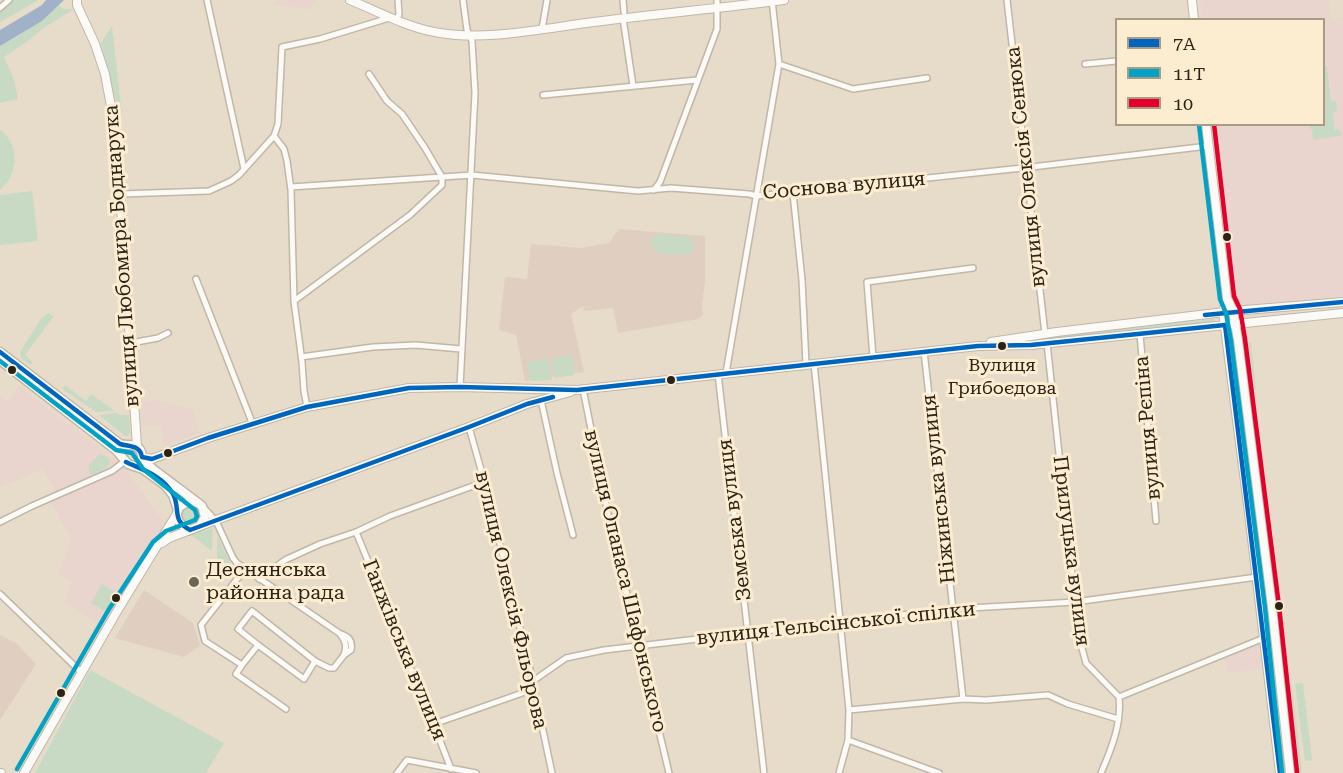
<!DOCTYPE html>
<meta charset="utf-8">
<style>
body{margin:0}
#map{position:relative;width:1343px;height:773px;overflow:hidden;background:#e6dcc9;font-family:"Roboto Serif",serif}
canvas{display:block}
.legend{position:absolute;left:1115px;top:18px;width:210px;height:108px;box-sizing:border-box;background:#fcedd1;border:2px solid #a89c87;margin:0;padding:8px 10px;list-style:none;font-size:18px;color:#2b2317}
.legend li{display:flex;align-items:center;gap:12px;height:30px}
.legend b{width:30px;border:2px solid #a89c87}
</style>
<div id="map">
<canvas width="1343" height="773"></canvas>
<ul class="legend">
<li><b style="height:8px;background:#0065bd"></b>7А</li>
<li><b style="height:8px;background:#02a2c5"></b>11Т</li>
<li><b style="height:8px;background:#e4002b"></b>10</li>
</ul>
</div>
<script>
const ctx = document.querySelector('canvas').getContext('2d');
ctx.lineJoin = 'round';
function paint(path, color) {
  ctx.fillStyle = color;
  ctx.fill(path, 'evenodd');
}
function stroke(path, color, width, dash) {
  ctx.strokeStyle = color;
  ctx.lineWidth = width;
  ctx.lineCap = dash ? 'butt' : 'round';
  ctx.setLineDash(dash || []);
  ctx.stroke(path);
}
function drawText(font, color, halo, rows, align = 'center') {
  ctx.font = font + ' "Roboto Serif",serif';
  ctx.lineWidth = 6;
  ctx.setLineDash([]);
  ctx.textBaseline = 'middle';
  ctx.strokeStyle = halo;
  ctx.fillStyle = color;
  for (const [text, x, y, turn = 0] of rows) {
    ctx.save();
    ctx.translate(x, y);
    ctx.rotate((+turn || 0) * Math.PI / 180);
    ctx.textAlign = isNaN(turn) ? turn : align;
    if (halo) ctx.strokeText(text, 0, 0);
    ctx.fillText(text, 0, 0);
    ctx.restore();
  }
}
paint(new Path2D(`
 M278,0H317L311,9L275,5Z
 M1200,0H1328L1331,19L1343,18V298L1237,309L1233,291L1215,125L1324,124V20L1203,19Z
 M19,386L124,467L165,524L127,587L105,629L64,602L72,582L58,575L71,539L51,502L54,488L43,469L6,485H4L0,488V396L7,402Z
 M158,400L193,410L200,433L165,446L160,425L142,427L141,402Z
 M1260,639L1263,669L1228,673L1223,656Z`), '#e9d5cd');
paint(new Path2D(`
 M619,229L705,236V281L702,305L703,315L698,319L618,333L613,308L584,311L583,306L571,314L584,372L525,381L516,335L499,330L505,277L527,279L531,244L581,248L609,243Z
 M144,590L193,623L200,646L184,657L115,638Z
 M0,635L16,643L36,664L0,720Z`), '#e0cfc1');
paint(new Path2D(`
 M13,0H39L0,22V10Z
 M59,5L63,9H74L42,29L28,41L4,57L14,80L18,99L0,103V46L42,21Z
 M112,26L122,115L118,109L101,43Z
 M1324,66H1327L1331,102L1336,101L1337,111L1333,112L1335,130H1339L1342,133L1340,136L1313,140L1312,129H1310L1309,125L1324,124Z
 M0,129C20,146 19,173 0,190Z
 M32,191L38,241L0,245V195Z
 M657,234L688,237L693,241L694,249L688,255C679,255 653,255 651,246C649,240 653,237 657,234Z
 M48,313L54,316L25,355L33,362L31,365L21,358L20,352L40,320Z
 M1214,319L1215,321L1211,322L1056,338V336H1059Z
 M1245,342H1251L1256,389L1251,391Z
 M1232,343H1234L1272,645L1270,646L1248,461Z
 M572,355L574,375L555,378L552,358Z
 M548,359L552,380L530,381L527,362Z
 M65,385L86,401L91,394L115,411L96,412L62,389Z
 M115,413L123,415H129L130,432L128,436H125L99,415Z
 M100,454C121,461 102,472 91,475L89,471V465Z
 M181 516a10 10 0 1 1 20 0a10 10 0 1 1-20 0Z
 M213,528L212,551L191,535Z
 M217,536L232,566L225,576L217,558Z
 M102,584L117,593L106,612L91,603Z
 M1272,650L1286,773H1284L1270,651Z
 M90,670L224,743L206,773H35Z
 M1303,683L1312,760L1305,761L1295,684Z
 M1289,685H1292L1302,773H1295L1286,695L1287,689Z`), '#c9dac4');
paint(new Path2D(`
 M46,0H64L42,21L0,46V30L42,5Z`), '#a0b1c8');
const street = new Path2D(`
 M207,0L244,169
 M623,0L624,12
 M1007,0L1045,334
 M0,8L9,0
 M623,18L633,86
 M397,20L399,14L398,0
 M542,29L547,0
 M779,64L853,89L927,78
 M1085,64L1116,61
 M543,95L697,80
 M274,136L284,149L287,161L291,190L294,301L302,362L304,391L307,407
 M291,187L472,175L638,191L671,188L749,194L757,196L1032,167L1208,146
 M654,190L660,182L717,29V0
 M793,193L802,280L806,364
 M121,194L209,191L231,181L239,175L274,136L278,124L282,47L320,39L389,18
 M196,279L253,425
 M294,301L410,215L442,185V177L425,148L402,114L387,101L369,74
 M1140,334L1156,521
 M131,343L158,338L168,333
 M1047,343L1075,602L1080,641L1086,663L1119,697L1264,638
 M924,351L963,699
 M301,357L373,347L416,345L461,349
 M873,357L867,282L973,268
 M814,363L849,710L848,740L839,773
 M726,373L779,64L772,0
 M718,374L764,773
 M460,387L475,93L472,41L467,30L463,0
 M583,389L608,514L669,773
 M541,400L557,473L573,535
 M469,427L490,502L531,674L552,773
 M203,507L216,521L233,558L237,563L339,633C348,636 353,640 351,650L344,655L334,668H329L315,661L252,611L238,629L258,645
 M0,522L32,506L112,471L125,461
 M356,532L389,612L398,639L427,707L451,769
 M245,569L201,625L205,641L242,665L236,674L286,709
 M259,579L285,560L320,544L356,532L390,516L484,482
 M0,594L82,673
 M340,634C346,642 347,646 344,655
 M242,665L258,645L304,679L315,661
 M849,710L963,699L986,700L1048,695L1068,704L1118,719
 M434,724L528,691L533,681L566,658L604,650L952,609L1075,602L1257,577
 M848,740L939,773
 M397,773L407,760L476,773
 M1101,773C1111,750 1122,723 1119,697`);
const secondary = new Path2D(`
 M77,0V5L95,44L105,74L116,133L137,446
 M350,0C379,12 408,28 440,33C486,41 546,28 594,22C657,14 721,8 784,0
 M1192,0L1194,20
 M1206,124L1227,298L1233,311L1238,340L1272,607L1290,773
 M1227,298L1223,312L1248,505L1280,773
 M991,342L1057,332L1233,311L1343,302
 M142,457L152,459L208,438L307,407L409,388L460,387L577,390L978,346L1031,345L1343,313
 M200,526L469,427L527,404L570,392
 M162,543L169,538L190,530
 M0,773H1
 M24,773L116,613L176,515`);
const primary = new Path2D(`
 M0,352L120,444C126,446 131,444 135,446C142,448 141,454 143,458C145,463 150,466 154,470L202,506L205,517L200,526L190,530C168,521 176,498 198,503
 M0,360L116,450L128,464L143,469L165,485L173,495L178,510`);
stroke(street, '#c0b7a9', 8);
stroke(secondary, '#c0b7a9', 10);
stroke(primary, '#c0b7a9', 11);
stroke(street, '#fbfaf7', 5);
stroke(secondary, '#fbfaf7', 8);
stroke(primary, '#fbfaf7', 8);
stroke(new Path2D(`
 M1205,315L1343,302
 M0,352L120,444C130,447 140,445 142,457L152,459L208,438L307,407L409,388L460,387L577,390L978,346L1031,345L1225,325L1280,773
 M126,462C143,470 163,476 173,494C181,509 171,520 190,530L469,427L527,404L553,397`), '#0065bd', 4.5);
stroke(new Path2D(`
 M1199,125L1220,299L1226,313L1231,341L1265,608L1282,773
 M0,361L116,450L132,453L143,469L195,510L197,516L195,520L166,531L153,542L109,609L17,769`), '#02a2c5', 4.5);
stroke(new Path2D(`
 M1214,124L1234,296L1240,309L1245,339L1279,606L1297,772`), '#e4002b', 4.5);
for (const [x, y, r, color] of [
 [1227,237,5,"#2b2317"],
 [1002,346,5,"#2b2317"],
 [12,370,5,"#2b2317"],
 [671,380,5,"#2b2317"],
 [168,453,5,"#2b2317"],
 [194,582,6,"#6c6455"],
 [116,598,5,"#2b2317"],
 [1279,606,5,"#2b2317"],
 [61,693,5,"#2b2317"]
]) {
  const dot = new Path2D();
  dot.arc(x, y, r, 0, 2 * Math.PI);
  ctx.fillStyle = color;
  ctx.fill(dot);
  stroke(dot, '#fcedd1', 2);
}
drawText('18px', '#2b2317', '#fcedd1', [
 ["Вулиця",1002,366],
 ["Грибоєдова",1002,389]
]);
drawText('20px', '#2b2317', '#fcedd1', [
 ["вулиця Олексія Сенюка",1026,167,-96],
 ["Соснова вулиця",844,186,-5],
 ["вулиця Любомира Боднарука",122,256,-94],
 ["вулиця Рєпіна",1148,428,-95],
 ["Ніжинська вулиця",939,489,-96],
 ["Земська вулиця",735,520,-97],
 ["Прилуцька вулиця",1071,551,83],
 ["вулиця Опанаса Шафонського",625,581,77],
 ["вулиця Олексія Фльорова",511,600,77],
 ["вулиця Гельсінської спілки",836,624,-6],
 ["Ганжівська вулиця",404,650,68]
]);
drawText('20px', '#2b2317', '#fcedd1', [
 ["Деснянська",206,570],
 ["районна рада",206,593]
], 'left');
</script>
